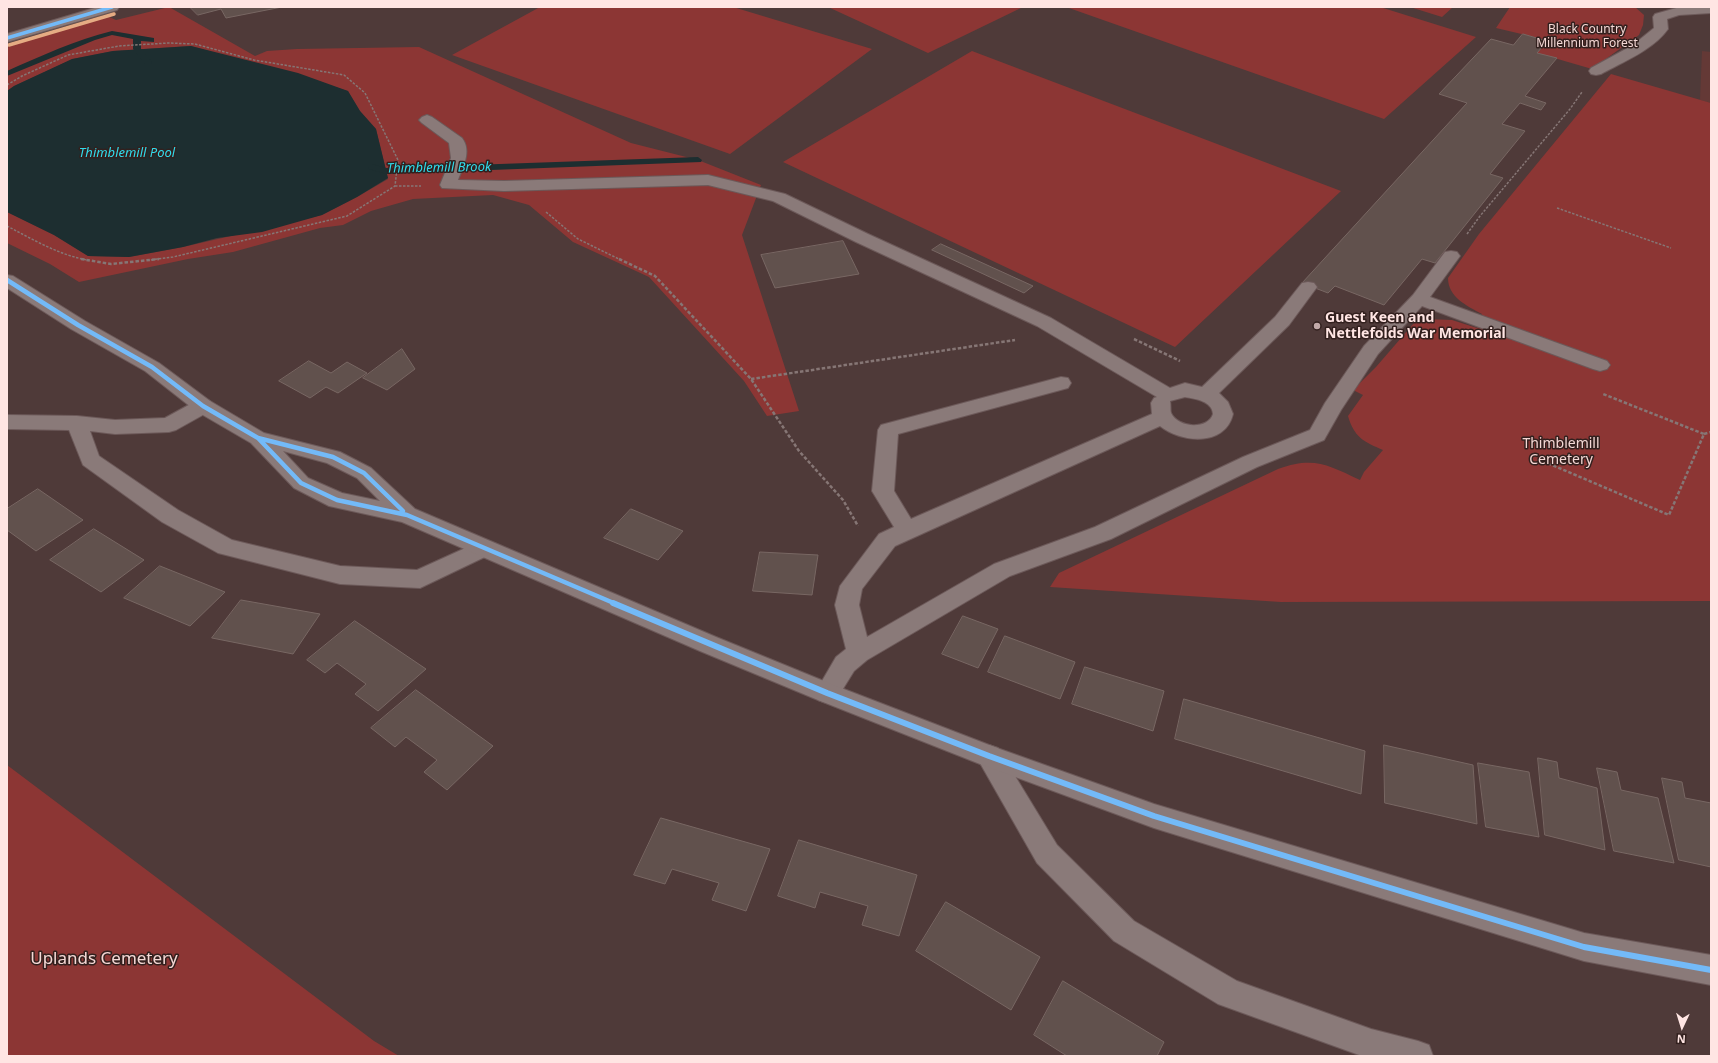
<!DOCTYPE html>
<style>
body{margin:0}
#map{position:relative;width:1718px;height:1063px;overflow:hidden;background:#4f3a39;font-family:"Noto Sans",sans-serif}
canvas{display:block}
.frame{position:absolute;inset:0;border:8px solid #ffe5e3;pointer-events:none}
.north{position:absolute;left:1662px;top:1007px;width:40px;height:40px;-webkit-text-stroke:3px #32201e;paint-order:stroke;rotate:184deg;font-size:11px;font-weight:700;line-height:16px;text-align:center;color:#ffe5e3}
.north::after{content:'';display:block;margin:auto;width:14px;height:18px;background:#ffe5e3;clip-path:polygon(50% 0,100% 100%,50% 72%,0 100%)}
</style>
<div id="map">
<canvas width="1718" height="1063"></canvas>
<div class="frame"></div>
<div class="north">N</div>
</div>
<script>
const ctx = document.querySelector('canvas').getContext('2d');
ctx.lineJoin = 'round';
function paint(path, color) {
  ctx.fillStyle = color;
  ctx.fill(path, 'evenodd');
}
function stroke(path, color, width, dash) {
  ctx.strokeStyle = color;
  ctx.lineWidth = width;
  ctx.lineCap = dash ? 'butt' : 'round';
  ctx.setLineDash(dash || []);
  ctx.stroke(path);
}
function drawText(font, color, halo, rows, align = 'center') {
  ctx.font = font + ' "Noto Sans",sans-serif';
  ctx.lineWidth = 3;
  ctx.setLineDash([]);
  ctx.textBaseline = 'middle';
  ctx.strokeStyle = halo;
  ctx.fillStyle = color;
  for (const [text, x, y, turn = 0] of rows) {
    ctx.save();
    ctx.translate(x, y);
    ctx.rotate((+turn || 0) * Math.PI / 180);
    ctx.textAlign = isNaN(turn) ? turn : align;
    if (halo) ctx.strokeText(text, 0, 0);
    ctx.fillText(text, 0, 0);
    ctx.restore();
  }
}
paint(new Path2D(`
 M1702,51L1711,52V103L1700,100Z`), '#643936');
paint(new Path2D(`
 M169,7L255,56L267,51L297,49L419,47L631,143L698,160L761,185L742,235L799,411L767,416L744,381L649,277L573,242L529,205L493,195L413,199L371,211L343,225L320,228L233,252L188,259L79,282L50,264L7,243V212L54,235L88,256L129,257L183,247L322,215L357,197L388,179L376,129L360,111L348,91L191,46L113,51L73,59L14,86L7,91V47L107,16L116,20Z
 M540,7H733L872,49L730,154L452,55Z
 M828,7H1023L928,53Z
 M1071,7H1380L1476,37L1384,119L1069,8Z
 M1410,7H1453L1442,17Z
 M1510,7H1635L1644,15L1643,25L1639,35L1592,69L1537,53L1547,40L1496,28Z
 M972,51L1341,191L1175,347L783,162Z
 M1611,74L1711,103V601L1281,602L1050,587L1059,573L1278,469C1314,456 1328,465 1360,480L1364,472L1383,450C1364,442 1354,437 1348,416L1363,395L1353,390L1376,367L1414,323L1425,319L1452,320L1477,328L1482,314C1467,306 1448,297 1448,278L1479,234Z
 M7,765L374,1041L399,1056H7Z`), '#8c3634');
paint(new Path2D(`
 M191,46L298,73L348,91L360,111L376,129L388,178L357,197L322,215L262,232L217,238L183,247L129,257L88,256L54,235L7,212V91L14,86L72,59L113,51Z`), '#1d2e30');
paint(new Path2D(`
 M112,31L154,38V42L141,41V49L152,62L151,64H145L133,49V39L112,35L95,40L7,76V71C41,56 75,40 112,31Z
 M698,157L702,160L701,162L386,174L369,169L368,167L372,164L386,168Z`), '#1d2e30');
const building = new Path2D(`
 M190,7H282L226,18L221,9L198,15Z
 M1523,34L1547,41L1537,53L1557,58L1525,96L1546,103L1541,110L1520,103L1502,124L1525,131L1490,174L1503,178L1435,263L1422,259L1384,305L1335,286L1328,293L1302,283L1467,103L1439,94L1491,39L1513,45Z
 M843,241L859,274L775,288L761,255Z
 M941,244L1033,286L1024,293L932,250Z
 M402,349L415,369L387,390L363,378Z
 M309,361L331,373L347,362L367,373L338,393L326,387L310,398L279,381Z
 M38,489L83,520L36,551L7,530V509Z
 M631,509L683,531L658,560L604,538Z
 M94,529L144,560L101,592L50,560Z
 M760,552L818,555L812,595L753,591Z
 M160,566L225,592L190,626L124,598Z
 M241,600L320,614L293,654L212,638Z
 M963,616L998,629L978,668L942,654Z
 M355,621L426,669L378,711L355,694L366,684L337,663L325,673L307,660Z
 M1005,636L1075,662L1060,699L988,672Z
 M1085,667L1164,691L1153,731L1072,704Z
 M416,690L493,746L447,790L424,772L437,760L406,737L395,747L371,728Z
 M1184,699L1365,751L1361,794L1175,739Z
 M1384,745L1473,765L1477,824L1385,803Z
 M1538,758L1557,762L1559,778L1597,788L1605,850L1545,835Z
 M1478,763L1529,772L1539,837L1486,827Z
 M1597,768L1617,772L1621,790L1658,798L1674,863L1614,851Z
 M1662,778L1682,782L1685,798L1711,803V867L1679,860Z
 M661,818L770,849L746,911L712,900L719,883L672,869L665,884L634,875Z
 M799,840L917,875L899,936L862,925L868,906L820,892L815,908L778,896Z
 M946,902L1040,957L1011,1010L916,951Z
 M1063,981L1164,1042L1157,1056H1067L1034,1035Z`);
paint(building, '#61514d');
stroke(building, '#786763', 1);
const lane = new Path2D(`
 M1680,7H1711V13L1679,15L1667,19L1668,29C1653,50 1623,62 1601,74L1596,75L1591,74L1589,71L1591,68L1633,45L1654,28L1653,17L1655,14Z
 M427,115L432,117L462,138C472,151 463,167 458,180L504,181L708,175L785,194L868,234L1051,318L1170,388L1185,383L1202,387L1275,317L1302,283L1308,282L1314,283L1317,287L1289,325L1219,393L1228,402L1233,414C1225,447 1181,443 1160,426L895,546L862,589L859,605L867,637L994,564L1095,527L1243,457L1310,430L1325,403L1364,346L1413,295L1445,252L1451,251L1457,252L1460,256L1430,297L1607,361L1610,365L1607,369L1600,371L1593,369L1422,306L1378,354L1341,410L1324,440L1257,467L1111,539L1010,576L867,660L854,671L836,700L827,703L818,700L815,693L836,657L846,649L835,605L840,586L879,534L894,527L872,491L878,430L881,425L1061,377L1068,378L1071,383L1068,388L898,434L894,491L911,519L1152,414L1151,403L1154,398L1157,397L1037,326L856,242L773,201L708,185L504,191L442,188L440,185L451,158L449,143L422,123L419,120L422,117ZM1185,397C1196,399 1212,401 1213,414C1208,430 1178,428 1171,413C1170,410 1171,405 1170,401Z`);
const street = new Path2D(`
 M203,399L210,401L213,406L210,411L176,430L169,432L115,434L90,431L99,456L178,510L232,540L340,566L417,570L483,540L491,542L494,548L491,554L420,588L340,584L226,555L218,553L162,522L83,465L69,430L7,429V415L77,416L115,420L165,418L196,401Z
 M989,745L998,748L1057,845L1134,921L1237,981L1371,1029L1418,1041L1429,1045L1433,1056H1362L1218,1004L1114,941L1037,863L976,756L980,748Z`);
const secondary = new Path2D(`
 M98,7H119L117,10L7,42V34Z
 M7,275L13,276L85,321L159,363L210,401L264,433L340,452L371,468L415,509L716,637L836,686L997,748L1154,804L1584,933L1711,955V985L1584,961L1154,828L980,764L818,700L700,651L402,522L329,506L294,488L251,443L196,411L145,371L71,329L7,288ZM283,451L327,463L357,478L380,501L342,493L308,478Z`);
stroke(lane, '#6c5959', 2);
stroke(street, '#6c5959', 2);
stroke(secondary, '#6c5959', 2);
stroke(new Path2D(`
 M7,85L22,76L68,55L119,46L168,43L195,44L254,60L344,75L365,93L398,160L395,186L347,216L173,257L150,260
 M395,186H421
 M1557,208L1671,248
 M546,212L578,239L621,260
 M7,226C32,239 59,255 87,260
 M1467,234L1480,216L1570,109L1582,92`), '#867675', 1.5, [2.5, 1.5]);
stroke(new Path2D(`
 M81,259L111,264L159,259
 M619,259L655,276L751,379L799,451L843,500L858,526
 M1134,339L1180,361
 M751,379L1015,340
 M1704,434L1711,432
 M1538,459L1669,515L1704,434L1603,394`), '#867675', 2.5, [3.5, 2]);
paint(lane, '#8a7a79');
paint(street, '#8a7a79');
paint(secondary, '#8a7a79');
stroke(new Path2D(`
 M7,38L112,7`), '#73baf8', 3.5);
stroke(new Path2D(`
 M7,280L78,325L152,367L203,406L258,438L301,483L337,500L407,515L616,604
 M258,438L333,457L364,473L403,511`), '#73baf8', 4.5);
stroke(new Path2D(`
 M613,603L827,693L989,756L1154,816L1584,947L1711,970`), '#73baf8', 6);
stroke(new Path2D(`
 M9,45L114,14`), '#e5ac83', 3.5);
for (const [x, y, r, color] of [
 [1317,326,4,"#c1a9a8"]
]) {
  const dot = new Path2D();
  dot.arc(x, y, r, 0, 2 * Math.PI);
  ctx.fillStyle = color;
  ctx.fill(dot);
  stroke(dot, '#32201e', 1.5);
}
drawText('12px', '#f5d8d5', '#32201e', [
 ["Black Country",1587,30],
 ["Millennium Forest",1587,44]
]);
drawText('italic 13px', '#30dcec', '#32201e', [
 ["Thimblemill Pool",127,153],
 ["Thimblemill Brook",439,168,-1]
]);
drawText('bold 14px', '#ffe5e3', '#32201e', [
 ["Guest Keen and",1325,318],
 ["Nettlefolds War Memorial",1325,334]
], 'left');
drawText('14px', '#f5d8d5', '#32201e', [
 ["Thimblemill",1561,444],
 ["Cemetery",1561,460]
]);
drawText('17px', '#f5d8d5', '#32201e', [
 ["Uplands Cemetery",104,959]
]);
</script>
